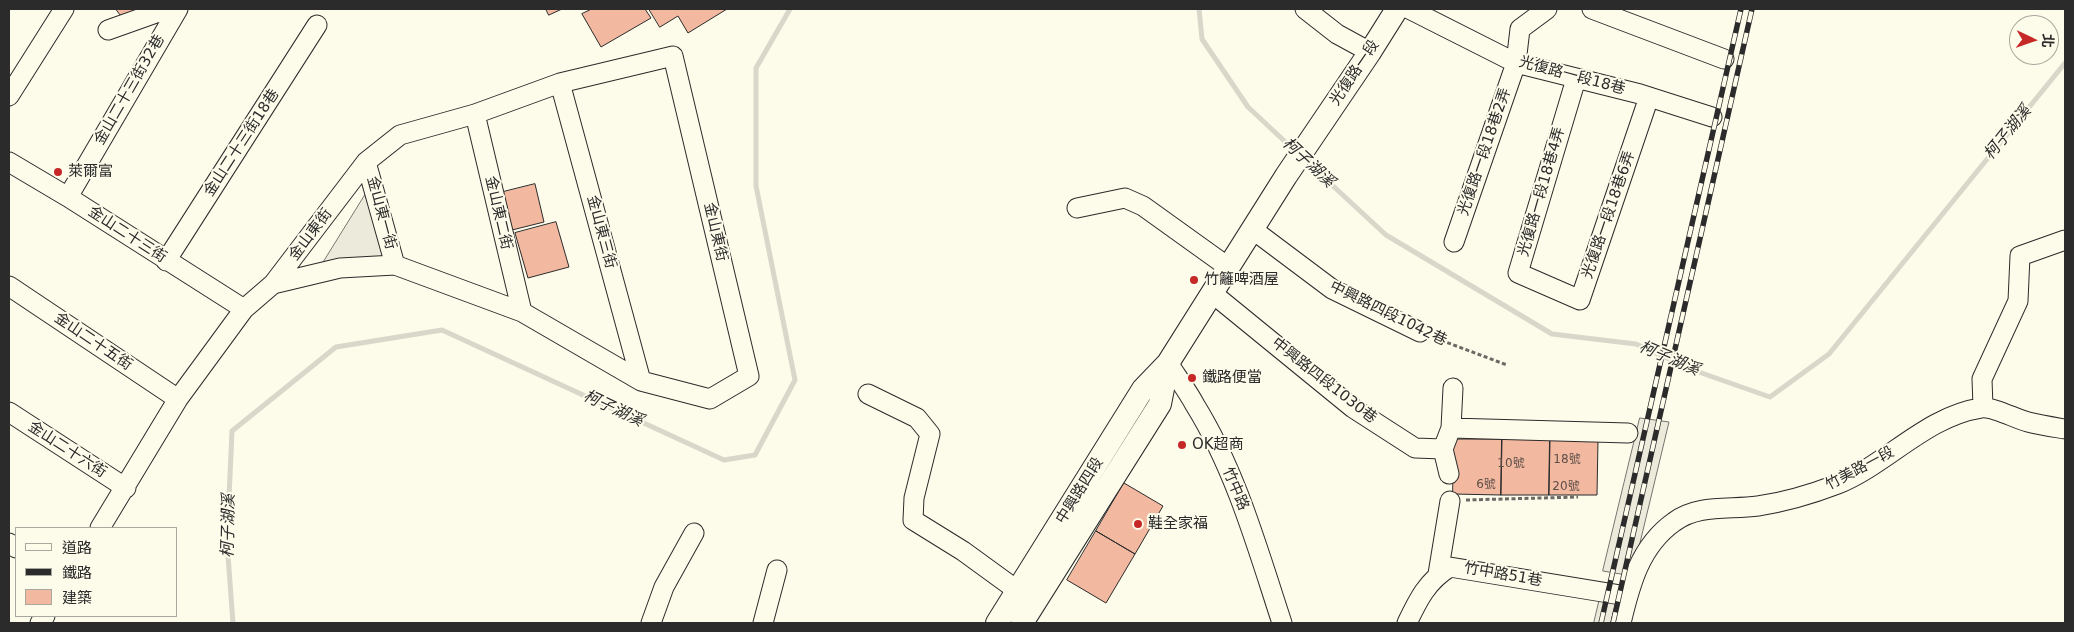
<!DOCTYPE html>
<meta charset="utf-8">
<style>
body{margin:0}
#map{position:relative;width:2074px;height:632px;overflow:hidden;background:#fdfbea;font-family:"DejaVu Sans","Noto Sans TC",sans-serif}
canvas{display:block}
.frame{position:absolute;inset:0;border:10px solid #2b2b2b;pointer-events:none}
.legend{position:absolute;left:15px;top:527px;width:162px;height:90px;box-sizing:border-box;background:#fdfbea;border:1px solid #a9a89e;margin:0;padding:6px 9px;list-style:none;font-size:15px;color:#2b2b2b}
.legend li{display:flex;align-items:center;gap:10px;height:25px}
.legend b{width:25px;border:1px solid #a9a89e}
.north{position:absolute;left:2009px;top:15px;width:50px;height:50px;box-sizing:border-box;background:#fdfbea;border:1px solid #a9a89e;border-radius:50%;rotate:93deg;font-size:14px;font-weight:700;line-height:20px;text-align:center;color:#2b2b2b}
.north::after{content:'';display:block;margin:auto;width:18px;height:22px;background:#c62828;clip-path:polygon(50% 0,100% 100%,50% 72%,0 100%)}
</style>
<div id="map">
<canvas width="2074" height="632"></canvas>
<div class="frame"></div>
<ul class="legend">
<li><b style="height:6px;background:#fdfbea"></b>道路</li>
<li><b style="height:6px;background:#2b2b2b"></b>鐵路</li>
<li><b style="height:14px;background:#f2b8a0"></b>建築</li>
</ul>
<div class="north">北</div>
</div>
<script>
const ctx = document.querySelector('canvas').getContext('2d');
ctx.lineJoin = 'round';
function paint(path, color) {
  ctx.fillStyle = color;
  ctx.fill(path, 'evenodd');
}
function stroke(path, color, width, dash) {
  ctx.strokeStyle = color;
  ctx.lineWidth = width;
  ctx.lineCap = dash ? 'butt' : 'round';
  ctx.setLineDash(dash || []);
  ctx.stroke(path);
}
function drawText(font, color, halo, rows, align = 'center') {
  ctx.font = font + ' "DejaVu Sans","Noto Sans TC",sans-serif';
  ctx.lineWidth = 4;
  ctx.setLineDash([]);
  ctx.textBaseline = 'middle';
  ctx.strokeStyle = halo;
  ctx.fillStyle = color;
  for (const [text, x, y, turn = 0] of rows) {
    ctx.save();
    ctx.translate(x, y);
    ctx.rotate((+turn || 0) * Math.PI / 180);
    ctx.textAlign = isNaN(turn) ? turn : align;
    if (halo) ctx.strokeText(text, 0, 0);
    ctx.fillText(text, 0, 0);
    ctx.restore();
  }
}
const green = new Path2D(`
 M365,195L388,260L321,266Z
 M1600,598L1632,606L1628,623H1594Z`);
paint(green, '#ecebdb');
stroke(green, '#74746e', 1);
const parking = new Path2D(`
 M1640,418L1669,422L1632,576L1603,571Z`);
paint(parking, '#eceadb');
stroke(parking, '#74746e', 1);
stroke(new Path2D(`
 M1199,9L1202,39L1248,107L1295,151
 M1305,160L1386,235L1552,334L1636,344L1693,370L1770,397L1829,354L2065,63
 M233,623L227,542L232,431L336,347L442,330L724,460L755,455L795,380L756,186V68L790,9`), '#d8d7c9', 5);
const building = new Path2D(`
 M116,9H142L125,21Z
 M546,9H562L549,15Z
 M592,9H645L651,18L601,47L582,14Z
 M649,9H727L688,33L678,16L660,27Z
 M535,184L544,222L512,230L503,192Z
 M556,222L569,267L528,278L515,233Z
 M1454,439H1502L1501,495L1453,494Z
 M1502,439H1550L1549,495H1501Z
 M1550,439L1598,440L1597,495H1549Z
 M1124,483L1163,506L1135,554L1096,531Z
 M1096,531L1135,554L1106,603L1067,580Z`);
paint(building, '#f2b8a0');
stroke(building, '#2b2b2b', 1);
const minor = new Path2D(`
 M1305,9L1337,34L1370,52
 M1409,9L1516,63L1640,94L1712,117
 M1592,9L1724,59
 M108,30L167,9
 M1576,79L1518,273L1580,300L1649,97
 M560,83L641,381
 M9,96L64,9
 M475,114L522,312
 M9,162L68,197L244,309
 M366,162L395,265
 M68,197L178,9
 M1077,208L1125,198L1143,206L1228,267
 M1252,229L1332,289L1420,332
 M1454,242L1516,63L1520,29L1547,9
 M166,261L317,25
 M9,286L178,399
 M1212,293L1353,408L1415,448L1443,449L1451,428L1453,388
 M1168,363C1177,377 1187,390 1195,405C1236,471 1258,550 1282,623
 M868,394L917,418L930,434L914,498L913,520L963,551L1018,591
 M1983,407L1982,379L2018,301L2020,256L2065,240
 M9,412L126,488
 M1451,428L1628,433
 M1443,449L1449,474
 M100,528L178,399L244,309L273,284L340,268L395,265L522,312L641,381L710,399L749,376L673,56L560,83L475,114L400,135L366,162L273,284
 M9,543L16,548
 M1438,574L1450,501
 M40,623L45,616
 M651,623L664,587L694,533
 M763,623L777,570
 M1407,623C1418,600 1427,581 1450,567L1627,596
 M1621,623C1630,585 1640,546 1674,522C1698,504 1729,510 1758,506C1785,502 1812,494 1838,484C1887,464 1927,416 1981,408C1992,406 2016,419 2028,422C2040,425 2053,427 2065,429`);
const major = new Path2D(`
 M997,623L1143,389L1168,363L1286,176L1370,52L1397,9
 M1022,623L1160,404L1168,363`);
stroke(minor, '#2b2b2b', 21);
stroke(major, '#2b2b2b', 24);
stroke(new Path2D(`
 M1435,338L1507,365
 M1466,500L1578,497`), '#6a6964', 3, [4, 2.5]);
stroke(minor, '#fdfbea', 19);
stroke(major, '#fdfbea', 22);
const rail = new Path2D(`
 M1601,623L1741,9
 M1613,623L1752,9`);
stroke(rail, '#2b2b2b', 5.5);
stroke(rail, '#fdfbea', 4, [11]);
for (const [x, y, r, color] of [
 [58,172,5,"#c62828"],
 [1194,280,5,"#c62828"],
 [1192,378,5,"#c62828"],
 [1182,445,5,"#c62828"],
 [1138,524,5,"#c62828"]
]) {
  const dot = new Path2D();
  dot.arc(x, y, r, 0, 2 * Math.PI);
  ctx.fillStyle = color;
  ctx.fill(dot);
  stroke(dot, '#fdfbea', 2);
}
drawText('12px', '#5d4e48', null, [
 ["18號",1567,460],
 ["10號",1511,464],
 ["6號",1486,485],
 ["20號",1566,487]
]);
drawText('15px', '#2b2b2b', '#fdfbea', [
 ["光復路一段",1355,73,-56],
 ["光復路一段18巷",1572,76,15],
 ["金山二十三街32巷",130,90,-60],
 ["金山二十三街18巷",242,143,-57],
 ["光復路一段18巷2弄",1485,152,-71],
 ["光復路一段18巷4弄",1542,192,-74],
 ["金山東一街",381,213,75],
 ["金山東二街",498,213,77],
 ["光復路一段18巷6弄",1609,215,-71],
 ["金山東三街",601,232,75],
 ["金山東街",715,232,77],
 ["金山二十三街",127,235,33],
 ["金山東街",311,235,-53],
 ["中興路四段1042巷",1388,314,26],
 ["金山二十五街",93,342,34],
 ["中興路四段1030巷",1324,381,38],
 ["金山二十六街",67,450,33],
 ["竹美路一段",1860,469,-28],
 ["竹中路",1235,489,67],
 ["中興路四段",1080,491,-58],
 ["竹中路51巷",1503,575,10]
]);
drawText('15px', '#2b2b2b', '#fdfbea', [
 ["萊爾富",68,172],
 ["竹籬啤酒屋",1204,280],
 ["鐵路便當",1202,378],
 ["OK超商",1192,445],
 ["鞋全家福",1148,524]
], 'left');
drawText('italic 16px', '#2b2b2b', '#fdfbea', [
 ["柯子湖溪",2008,133,-51],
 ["柯子湖溪",1308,163,43],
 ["柯子湖溪",1669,359,23],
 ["柯子湖溪",613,409,25],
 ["柯子湖溪",229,526,-89]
]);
</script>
